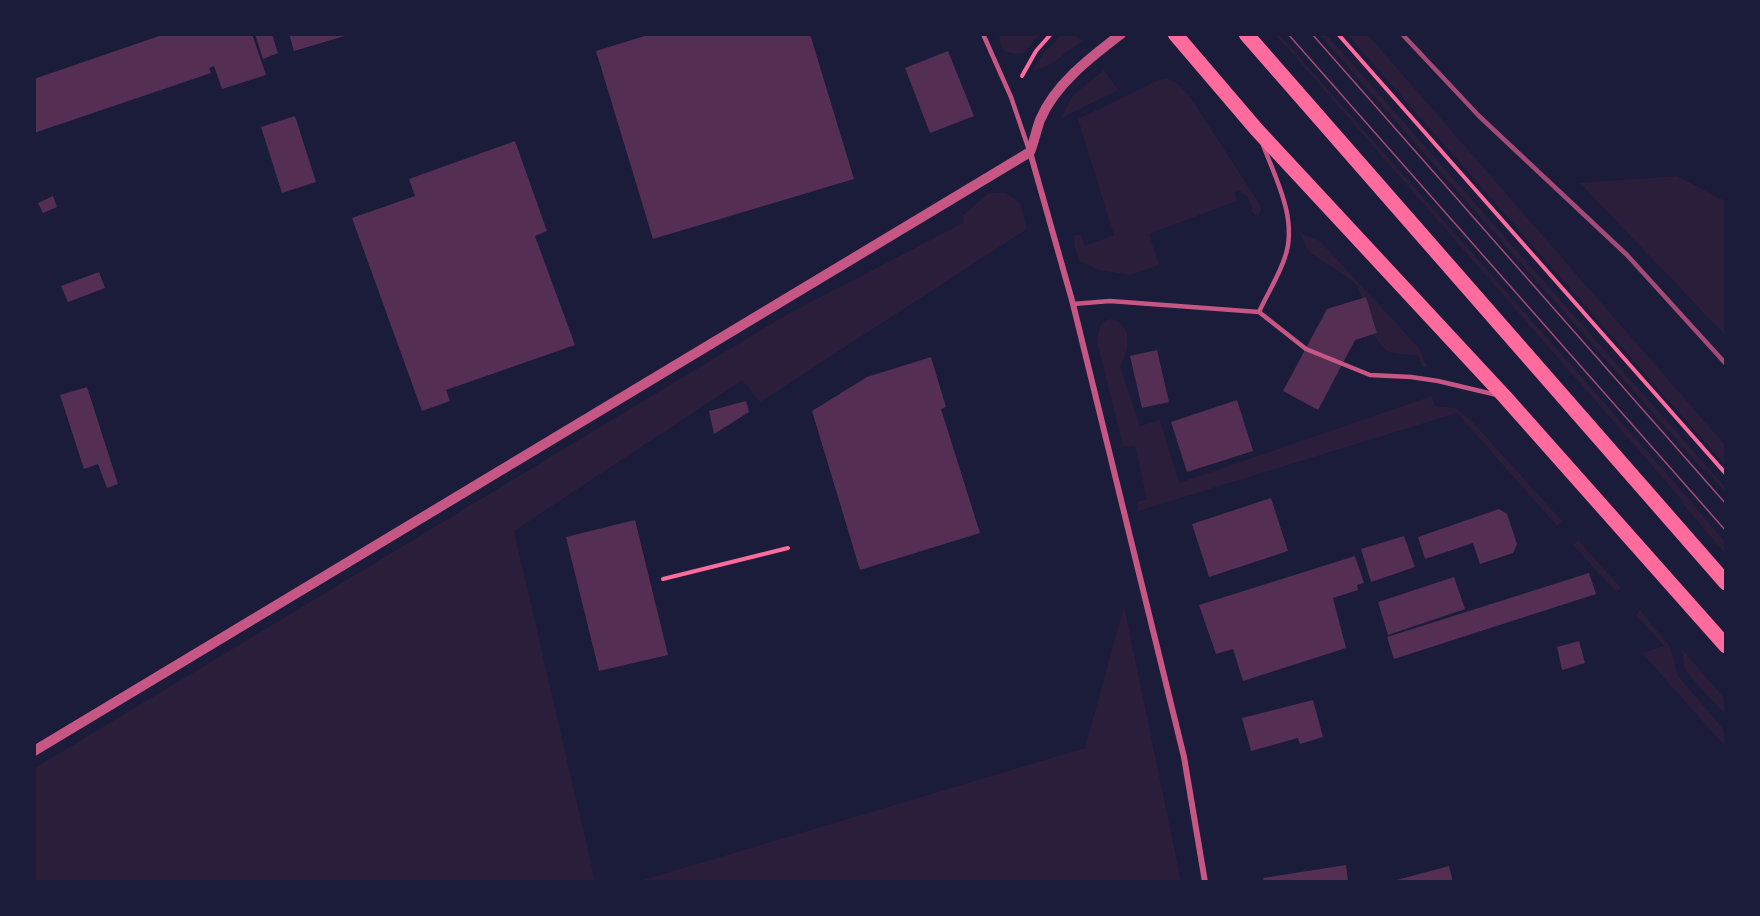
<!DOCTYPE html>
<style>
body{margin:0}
#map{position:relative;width:1760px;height:916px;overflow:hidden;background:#1b1b3a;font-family:Lato,sans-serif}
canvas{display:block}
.frame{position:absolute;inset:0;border:36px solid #1b1b3a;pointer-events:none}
</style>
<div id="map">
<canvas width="1760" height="916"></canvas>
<div class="frame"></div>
</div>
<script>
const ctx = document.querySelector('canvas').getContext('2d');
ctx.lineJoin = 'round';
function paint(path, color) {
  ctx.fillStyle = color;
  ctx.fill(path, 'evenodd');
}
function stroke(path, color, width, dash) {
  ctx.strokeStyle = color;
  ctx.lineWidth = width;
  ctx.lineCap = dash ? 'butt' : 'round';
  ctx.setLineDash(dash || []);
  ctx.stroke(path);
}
paint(new Path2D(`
 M998,35H1039L1024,53L1015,54L1004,51Z
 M1061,35H1077L1082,41C1066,52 1052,67 1032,71L1044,53Z
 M1276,35H1280L1682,491L1725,542V553L1682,503L1683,501Z
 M1320,35H1327L1725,487V492L1706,470L1704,471Z
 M1348,35H1368L1725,445V465Z
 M1104,70L1118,90L1061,118L1073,95Z
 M1167,78L1178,84L1190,97L1259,203L1261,208L1259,217L1251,211L1252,208L1247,196L1238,190L1235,194L1237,201L1149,234L1159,265L1131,275L1098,270L1080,261L1075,249L1074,236L1078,234L1081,236L1085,246L1114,235L1078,119L1159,80Z
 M1677,176L1725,201V335L1580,183Z
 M989,193H1006L1020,203L1027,229L760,402L742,380L514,531L595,881H35V768L786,315L963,223V215Z
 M1300,233L1320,241L1419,348L1427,367H1422L1418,355C1395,353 1386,358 1374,334L1377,332L1366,297L1363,298L1355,283L1312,254L1307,249Z
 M1112,319C1133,325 1130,350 1120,366L1140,426L1160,420L1179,483L1432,396L1435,406L1455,408L1470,419L1562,521L1557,526L1457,413L1138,511L1137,502L1147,499L1135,446L1123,447L1097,341L1100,326L1106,320Z
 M1578,540L1621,588L1616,592L1573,545Z
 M1124,606L1181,881H640L1085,748Z
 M1640,610L1671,648L1678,676L1725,731V746L1642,653L1664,646L1636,615Z
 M1682,649L1725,699V715L1685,670Z`), '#2a1e3b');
paint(new Path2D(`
 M165,34H252L266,75L222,89L214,66L209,68L211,73L34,133V79Z
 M255,34H272L278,53L263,59Z
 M289,34H348V35L294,51Z
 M651,34H810L854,179L653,239L596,51Z
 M948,51L974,116L930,133L905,68Z
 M295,116L316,182L282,193L261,127Z
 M515,141L547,231L535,236L575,345L446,390L450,401L422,411L352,218L415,196L409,179Z
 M53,196L57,207L43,213L38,203Z
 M99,272L105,288L68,302L61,286Z
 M1366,297L1377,333L1355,340L1318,410L1283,391L1327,309Z
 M1157,350L1169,402L1142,408L1130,356Z
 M931,357L946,407L941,409L980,533L860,570L812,411L867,377Z
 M87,387L118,484L107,488L98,464L84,469L60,395Z
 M1237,400L1253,451L1187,472L1171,422Z
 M746,401L749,412L714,434L709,411Z
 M1271,498L1288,551L1209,577L1192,524Z
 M1499,509L1507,514L1517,544L1513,553L1480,564L1473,543L1425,559L1418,537Z
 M635,520L668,655L599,671L566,537Z
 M1404,536L1415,567L1371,582L1361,549Z
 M1355,556L1364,583L1357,585L1358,590L1333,598L1346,648L1243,681L1233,649L1216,654L1199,605Z
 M1589,573L1596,594L1394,659L1387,637Z
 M1454,577L1465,609L1388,635L1378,602Z
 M1579,641L1585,663L1562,670L1557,647Z
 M1313,700L1323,737L1300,744L1298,738L1251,751L1242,718Z
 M1346,865L1348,882H1264L1263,878Z
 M1449,866L1453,882H1393V881Z`), '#542f53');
stroke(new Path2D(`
 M1338,34L1726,474
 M1022,76L1036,51L1051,34
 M663,579L788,548`), '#ff6b9d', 4);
stroke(new Path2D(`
 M983,34L1011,97L1028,147
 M1073,304L1110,301L1259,312L1306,349L1370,375L1411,377L1438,381L1497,395
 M1259,312C1267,294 1279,276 1285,257C1298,220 1276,179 1263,145`), '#c65784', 4.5);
stroke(new Path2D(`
 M1030,152L1073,304L1184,757L1205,882`), '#c65784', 6);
stroke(new Path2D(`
 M34,751L1030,152C1034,142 1036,131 1040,120C1055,84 1091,57 1121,34`), '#c65784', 10);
stroke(new Path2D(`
 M1175,34L1257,130L1505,397L1726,646
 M1246,34L1726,583`), '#ff6b9d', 15);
stroke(new Path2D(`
 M1288,34L1726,531
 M1312,34L1726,504`), '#a44b75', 1.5);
stroke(new Path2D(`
 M1402,34L1479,116L1627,255L1726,364`), '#a44b75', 4.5);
</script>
